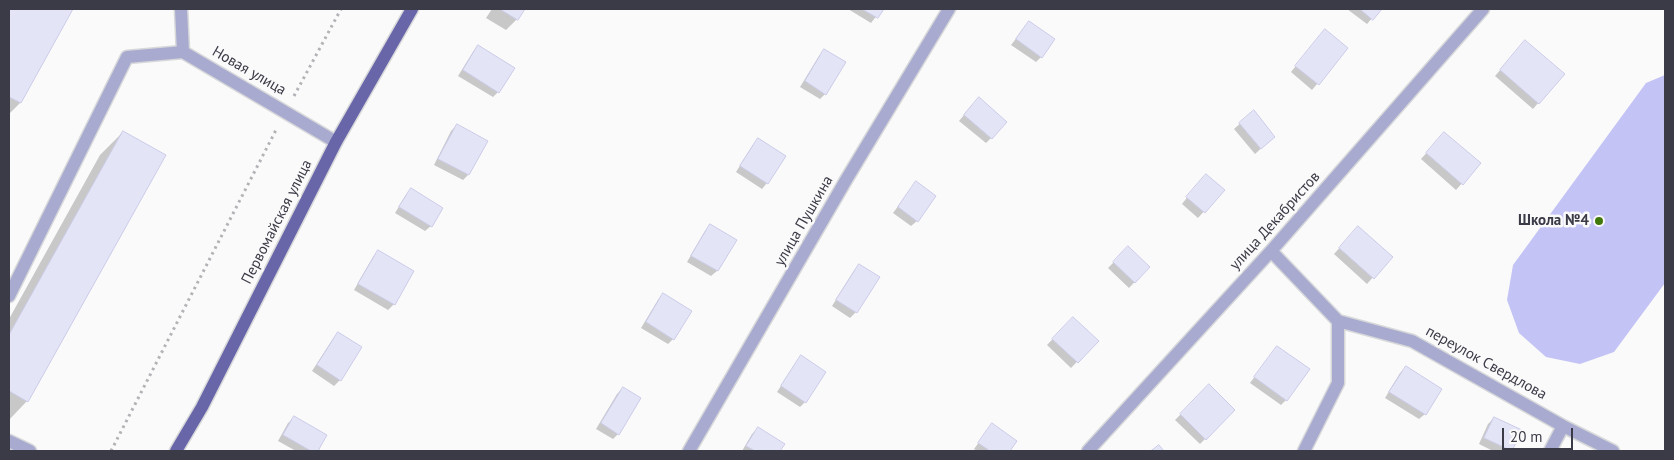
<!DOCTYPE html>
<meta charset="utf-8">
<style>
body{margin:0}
#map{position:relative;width:1674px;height:460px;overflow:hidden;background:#fafafa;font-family:"PT Sans",sans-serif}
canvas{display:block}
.frame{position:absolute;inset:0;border:10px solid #3a3b47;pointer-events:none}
.scale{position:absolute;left:1502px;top:428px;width:71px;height:22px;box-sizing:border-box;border:2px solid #3a3b47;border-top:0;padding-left:6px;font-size:15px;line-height:18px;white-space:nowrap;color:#3a3b47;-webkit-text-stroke:4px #fafafa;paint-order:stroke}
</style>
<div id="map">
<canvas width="1674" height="460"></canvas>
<div class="frame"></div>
<div class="scale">20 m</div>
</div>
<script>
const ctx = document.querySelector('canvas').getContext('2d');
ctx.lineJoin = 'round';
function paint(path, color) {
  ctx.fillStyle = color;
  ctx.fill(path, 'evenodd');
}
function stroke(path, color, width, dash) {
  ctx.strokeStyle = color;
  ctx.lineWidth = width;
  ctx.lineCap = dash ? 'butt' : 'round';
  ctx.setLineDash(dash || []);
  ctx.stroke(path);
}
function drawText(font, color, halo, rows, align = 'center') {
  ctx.font = font + ' "PT Sans",sans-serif';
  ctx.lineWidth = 5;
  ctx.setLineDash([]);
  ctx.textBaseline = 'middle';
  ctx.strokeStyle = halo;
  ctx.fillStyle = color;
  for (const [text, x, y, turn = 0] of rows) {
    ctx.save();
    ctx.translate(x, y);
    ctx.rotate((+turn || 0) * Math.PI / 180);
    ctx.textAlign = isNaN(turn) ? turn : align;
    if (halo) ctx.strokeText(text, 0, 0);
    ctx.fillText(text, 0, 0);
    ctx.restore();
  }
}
paint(new Path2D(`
 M1665,75V283L1614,352L1580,364L1546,357L1519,333L1507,300L1513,265L1646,83Z`), '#c3c3f5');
paint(new Path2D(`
 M9,9H72L20,103L9,114Z
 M492,9H523L517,19L506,30L486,18Z
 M848,9H882L871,23Z
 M1347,9H1380L1367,24Z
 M1029,22L1041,57L1036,62L1011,45Z
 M1320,36L1347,48L1312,90L1291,72Z
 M478,46L498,92L493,97L458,76L473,52Z
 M1520,47L1563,74L1533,109L1495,76Z
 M825,51V94L820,99L800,87L819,56Z
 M973,104L991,138L986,143L959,121Z
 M1253,112L1268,142L1255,154L1234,129Z
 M457,125L468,175L463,180L434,165L451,131Z
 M123,132L27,401L9,420V319L100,155Z
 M1439,139L1479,164L1456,190L1421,159Z
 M759,140L785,157L767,183L762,189L736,172L753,145Z
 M1200,181L1223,190L1198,218L1182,204Z
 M911,189L917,221L911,226L893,213Z
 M411,190L431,226L425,231L395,213L406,195Z
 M711,226L735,240L717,271L711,276L687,262L705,231Z
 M1353,233L1391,257L1367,284L1334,254Z
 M1128,248L1149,267L1129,288L1108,268Z
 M378,252L394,304L388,310L354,290L373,257Z
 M859,266L856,312L850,318L832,306L854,271Z
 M663,295L673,339L668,344L641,328L658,300Z
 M1067,324L1097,341L1071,368L1047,345Z
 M339,333L340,380L334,386L312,371L333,339Z
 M1277,347L1286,400L1281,405L1250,383Z
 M802,357L805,402L800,407L777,392L796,363Z
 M1406,368L1425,414L1419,419L1385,398L1400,373Z
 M1209,386L1234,410L1200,444L1175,420Z
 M623,388L618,434L613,439L596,429L617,394Z
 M294,418L325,435L316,451H296L278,441L288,423Z
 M1494,418L1520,431L1510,451H1493L1479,444L1488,424Z
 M992,425L1015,442L1008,451H977L974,449Z
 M758,429L783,444L779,451H742L752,434Z`), '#0003');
const building = new Path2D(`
 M10,9H73L21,103L9,97V11Z
 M500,9H525L518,20Z
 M862,9H884L878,18Z
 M1360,9H1382L1373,20Z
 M1029,21L1055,39L1042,58L1016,39Z
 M1325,29L1348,48L1319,85L1295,66Z
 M1525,40L1565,74L1539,104L1500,70Z
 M478,45L515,68L499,93L463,70Z
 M824,49L846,62L826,95L805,81Z
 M979,97L1007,122L992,139L964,115Z
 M1254,110L1275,137L1261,149L1239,123Z
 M457,124L488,141L469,175L438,159Z
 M123,131L166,155L28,402L9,391V335Z
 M1444,132L1481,163L1463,185L1426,153Z
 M758,138L786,156L768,184L740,166Z
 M1206,174L1225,190L1205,213L1186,197Z
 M916,181L936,196L918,222L898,207Z
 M411,188L443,208L432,227L399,207Z
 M710,224L737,240L718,271L691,256Z
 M1358,226L1393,257L1374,279L1339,248Z
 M1128,246L1150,267L1135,283L1113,262Z
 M378,250L414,271L395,305L358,284Z
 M859,264L880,277L857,313L836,300Z
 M663,293L692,311L674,340L646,322Z
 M1073,317L1099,341L1078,363L1052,339Z
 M338,332L362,347L341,381L317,365Z
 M1277,346L1310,369L1287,401L1254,377Z
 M801,355L826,372L806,403L781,386Z
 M1406,366L1442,389L1426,415L1389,392Z
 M1209,384L1235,410L1206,440L1180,414Z
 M623,387L641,398L619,435L601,423Z
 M294,416L327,435L318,451H311L283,435Z
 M1494,417L1522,430L1512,451L1484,438Z
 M992,423L1017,441L1010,451H990L978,443Z
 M758,427L785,444L780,451H755L746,446Z
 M1159,445L1164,451H1151Z`);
paint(building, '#e4e4f7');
stroke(building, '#cbcbe9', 1);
const service = new Path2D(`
 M9,296L127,57L183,52`);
const minor = new Path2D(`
 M181,9L183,52L336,142
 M1271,251L1338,321L1412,341L1563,426L1613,451
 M9,441L30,451
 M689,451L846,180L949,9
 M1088,451L1271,251L1483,9
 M1304,451L1338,383V321
 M1550,451L1563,426`);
const primary = new Path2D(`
 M176,451L202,407L336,142L412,9`);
stroke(service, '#d7d8da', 15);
stroke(minor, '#d7d8da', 15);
stroke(primary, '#d7d8da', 15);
stroke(new Path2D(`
 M294,96L341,9
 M111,451L277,128`), '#b2b2b7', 3, [2.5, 4]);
stroke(service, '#a9aad0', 12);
stroke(minor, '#a9aad0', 12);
stroke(primary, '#6865a9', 12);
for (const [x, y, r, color] of [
 [1599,221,5,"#41780c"]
]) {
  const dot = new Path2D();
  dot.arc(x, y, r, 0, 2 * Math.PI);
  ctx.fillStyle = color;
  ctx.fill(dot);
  stroke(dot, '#fafafa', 2);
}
drawText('15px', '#3a3b47', '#fafafa', [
 ["Новая улица",249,71,30],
 ["улица Пушкина",804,221,-60],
 ["улица Декабристов",1275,221,-48],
 ["Первомайская улица",277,222,-63],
 ["переулок Свердлова",1486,363,29]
]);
drawText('bold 15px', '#3a3b47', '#fafafa', [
 ["Школа №4",1589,221]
], 'right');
</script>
